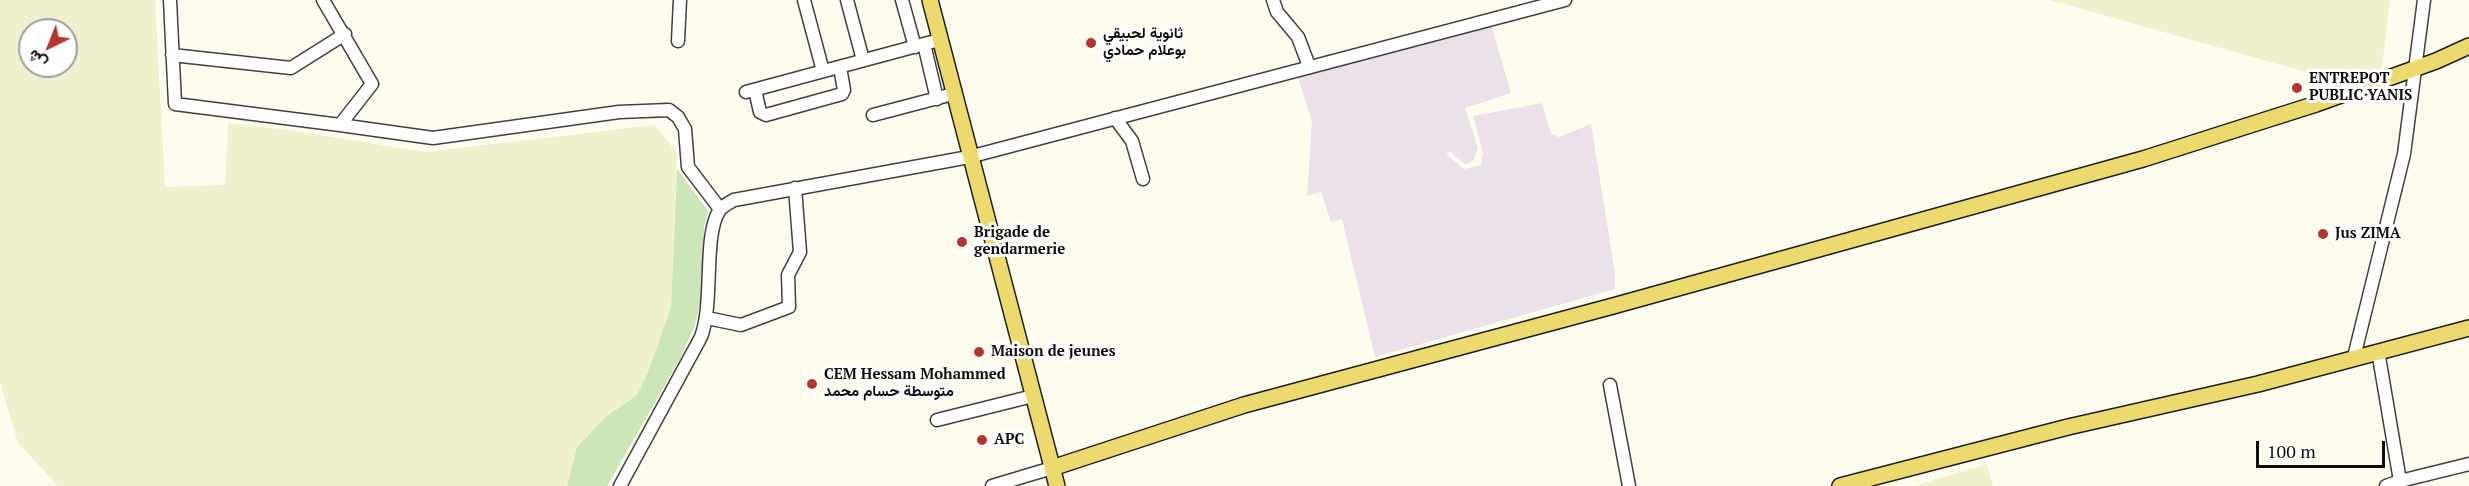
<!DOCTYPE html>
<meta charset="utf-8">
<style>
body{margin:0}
#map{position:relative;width:2469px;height:486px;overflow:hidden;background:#fefcee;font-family:"PT Serif",Vazirmatn,serif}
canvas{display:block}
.north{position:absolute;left:18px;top:18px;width:60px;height:60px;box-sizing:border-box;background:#fff;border:2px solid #9e9e9e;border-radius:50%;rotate:223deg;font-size:16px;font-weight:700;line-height:24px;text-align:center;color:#0d0d0d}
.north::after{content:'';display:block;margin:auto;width:21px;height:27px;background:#b13630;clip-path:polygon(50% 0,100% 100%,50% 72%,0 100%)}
.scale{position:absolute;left:2256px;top:441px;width:129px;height:27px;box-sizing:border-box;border:3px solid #0d0d0d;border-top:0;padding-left:8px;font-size:18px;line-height:21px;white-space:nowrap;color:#0d0d0d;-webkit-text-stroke:4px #fff;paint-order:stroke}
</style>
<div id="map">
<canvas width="2469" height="486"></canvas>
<div class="north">ش</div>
<div class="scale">100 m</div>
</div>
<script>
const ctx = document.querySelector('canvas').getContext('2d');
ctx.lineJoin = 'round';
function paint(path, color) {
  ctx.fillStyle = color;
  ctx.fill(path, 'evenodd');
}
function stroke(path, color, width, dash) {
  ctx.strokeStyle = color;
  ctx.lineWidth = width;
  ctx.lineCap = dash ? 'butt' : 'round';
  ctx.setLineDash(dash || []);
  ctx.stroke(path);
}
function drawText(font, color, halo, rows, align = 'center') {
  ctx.font = font + ' "PT Serif",Vazirmatn,serif';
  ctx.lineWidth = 6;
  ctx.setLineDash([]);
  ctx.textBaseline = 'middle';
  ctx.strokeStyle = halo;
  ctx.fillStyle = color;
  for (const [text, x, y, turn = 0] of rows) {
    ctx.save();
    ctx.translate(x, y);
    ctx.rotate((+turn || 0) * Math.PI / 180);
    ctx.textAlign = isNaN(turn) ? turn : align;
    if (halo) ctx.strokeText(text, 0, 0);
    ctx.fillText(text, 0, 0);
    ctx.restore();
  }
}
paint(new Path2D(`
 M1491,24L1511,93L1465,108L1478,148L1473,161L1465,164L1451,152L1446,154L1464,169L1481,165L1483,153L1473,116L1542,103L1551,134L1559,137L1591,124L1615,273V289L1375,357L1342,219L1331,222L1321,192L1307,196L1312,121L1297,75Z`), '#ebe1eb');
paint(new Path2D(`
 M0,0H155L165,187L225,185L228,123L289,130L425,152L655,125L677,153L671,307L648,372L637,395L607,416L577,447L567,486H58L18,443L0,382ZM30,30H66V66H30Z
 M2050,0H2390L2382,67L2352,85Z
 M1987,464L1993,486H1913Z`), '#f1f1d0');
paint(new Path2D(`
 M677,169L708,211L704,227L702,293L695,325L680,359L607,486H567L577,447L607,416L637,395L648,372L671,307Z`), '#cce5ba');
const minor = new Path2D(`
 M170,0L175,104L340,125L372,84L323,0
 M804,0L823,71
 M847,0L863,60
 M902,0L915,47
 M1273,0L1277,12L1298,37L1309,66
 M678,41L680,0
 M924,44L937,99
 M172,55L291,68L345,34
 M755,90L760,112L766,115L842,94L844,90L840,67
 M746,92L939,40
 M873,115L953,94
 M1115,118L1132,141L1143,179
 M340,125L433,138L619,112L669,110L678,117L685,129L688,167L720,209
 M707,318L741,325L789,307L788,275L800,252L795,188
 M2378,351L2400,481L2386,486
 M2354,357L2404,154L2424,0
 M1610,385L1629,486
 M937,420L1033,396
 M2400,481L2469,464
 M620,486L701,337C714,303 703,237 719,211C722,206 729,203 734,200L969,157L1565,0
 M992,486L1052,468`);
const major = new Path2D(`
 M930,0L1057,486
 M1052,468L1244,405L1613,306L2143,159L2316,104L2436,61L2469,46
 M1840,486L2068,427L2258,384L2469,328`);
stroke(minor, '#404040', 15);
stroke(major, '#1e1e1e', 18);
stroke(minor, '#fff', 12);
stroke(major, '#edda6e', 15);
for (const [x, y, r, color] of [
 [1091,43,6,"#b13630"],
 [2297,88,6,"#b13630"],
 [2323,234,6,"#b13630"],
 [962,242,6,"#b13630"],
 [979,352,6,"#b13630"],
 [812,384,6,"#b13630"],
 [982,440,6,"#b13630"]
]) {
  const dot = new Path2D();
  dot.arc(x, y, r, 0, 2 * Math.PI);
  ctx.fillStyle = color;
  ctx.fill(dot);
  stroke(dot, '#fff', 2);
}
drawText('bold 15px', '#0d0d0d', '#fff', [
 ["ثانوية لحبيقي",1103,34],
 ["بوعلام حمادي",1103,51],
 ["ENTREPOT",2309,79],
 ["PUBLIC YANIS",2309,96],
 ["Brigade de",974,233],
 ["gendarmerie",974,250],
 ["Jus ZIMA",2335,234],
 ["Maison de jeunes",991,352],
 ["CEM Hessam Mohammed",824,375],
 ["متوسطة حسام محمد",824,392],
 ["APC",994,440]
], 'left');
</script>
